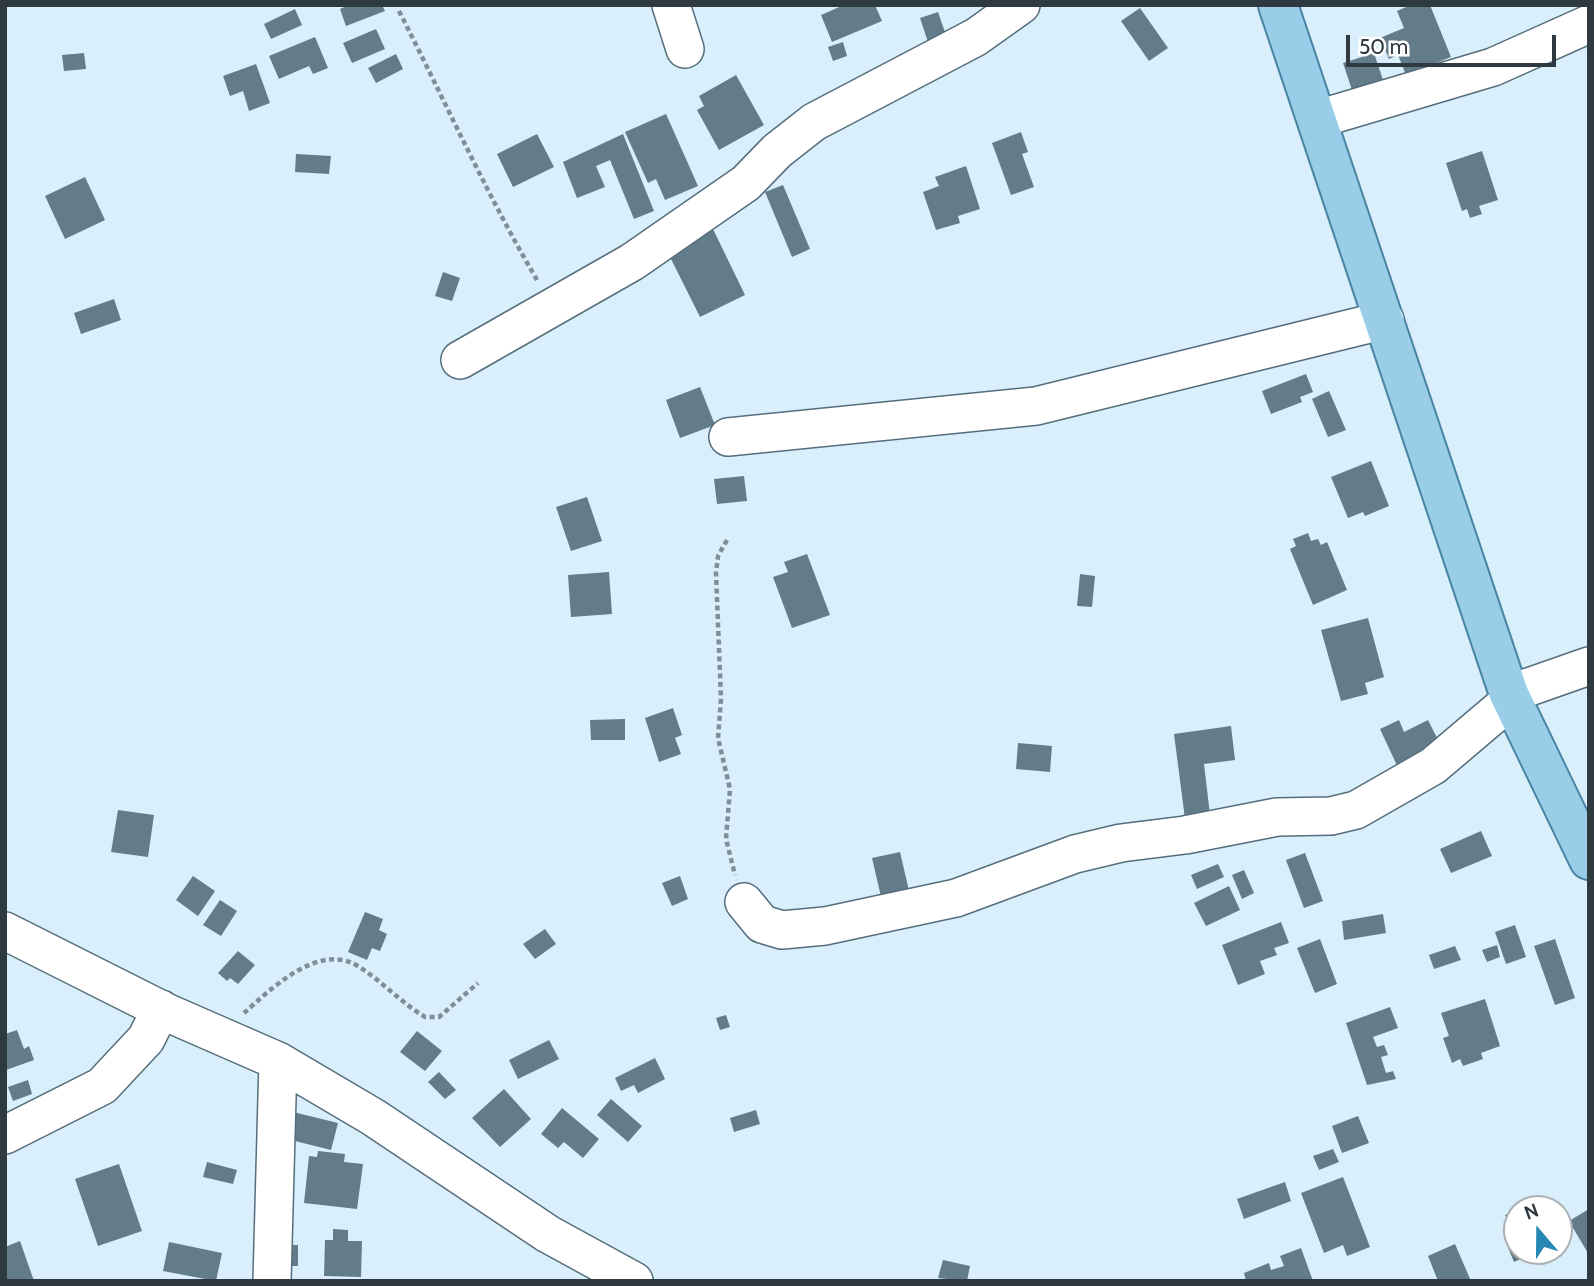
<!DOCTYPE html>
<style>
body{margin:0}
#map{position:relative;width:1594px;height:1286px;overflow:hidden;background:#d9effb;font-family:Cabin,sans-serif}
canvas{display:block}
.frame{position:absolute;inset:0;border:7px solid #2f3a40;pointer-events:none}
.north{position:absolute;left:1503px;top:1195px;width:70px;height:70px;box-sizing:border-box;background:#fff;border:2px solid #acb0b3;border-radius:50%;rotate:340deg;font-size:19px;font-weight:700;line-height:28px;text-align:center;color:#2f3a40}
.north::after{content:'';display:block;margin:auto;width:24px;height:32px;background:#2687b2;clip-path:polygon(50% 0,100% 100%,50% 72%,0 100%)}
.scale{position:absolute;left:1346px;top:35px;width:210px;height:32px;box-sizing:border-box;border:4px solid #2f3a40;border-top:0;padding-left:9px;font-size:21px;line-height:24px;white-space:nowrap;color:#2f3a40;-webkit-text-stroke:5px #fff;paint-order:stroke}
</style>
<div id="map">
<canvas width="1594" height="1286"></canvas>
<div class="frame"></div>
<div class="north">N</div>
<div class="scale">50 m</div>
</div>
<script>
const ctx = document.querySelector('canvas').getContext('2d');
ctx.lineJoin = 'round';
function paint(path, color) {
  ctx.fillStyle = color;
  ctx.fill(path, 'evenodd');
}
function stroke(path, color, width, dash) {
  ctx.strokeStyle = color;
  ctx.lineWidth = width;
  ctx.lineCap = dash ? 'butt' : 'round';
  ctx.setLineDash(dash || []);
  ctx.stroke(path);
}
paint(new Path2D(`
 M349,5H382L385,11L346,26L340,9Z
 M844,5H875L882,21L832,42L821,15Z
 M1411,5H1430L1451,57L1406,75L1398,55L1389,59L1380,38L1404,28L1397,11Z
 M1140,8L1168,48L1149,61L1121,21Z
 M295,9L302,25L271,39L264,24Z
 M938,12L947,38L929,45L920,18Z
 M376,29L385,49L352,63L343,43Z
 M315,37L328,68L313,74L309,66L279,79L269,56Z
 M843,42L847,56L833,61L828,47Z
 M84,53L86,69L64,71L62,55Z
 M1374,53L1383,80L1352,90L1343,63Z
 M396,54L403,69L376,83L368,68Z
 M256,64L270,103L249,111L243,91L230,96L223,76Z
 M736,75L764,125L719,150L697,110L704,106L699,96Z
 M666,114L698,186L665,200L656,179L648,183L625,132Z
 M1021,132L1028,152L1022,154L1034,187L1011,195L992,143Z
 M537,134L554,167L513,187L497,154Z
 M623,134L654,211L634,219L610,160L596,166L605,187L577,198L563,162Z
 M1482,151L1498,200L1479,206L1482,214L1470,218L1467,209L1462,211L1446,163Z
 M296,154L331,156L329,174L295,172Z
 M966,166L980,209L958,216L960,223L936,230L923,192L939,186L935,177Z
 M85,177L105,220L65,239L45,196Z
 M783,185L810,249L792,257L765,192Z
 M712,227L745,295L700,317L666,249Z
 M443,272L460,278L452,301L435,296Z
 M114,299L121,320L81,334L74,313Z
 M1306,374L1313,392L1300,397L1302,402L1271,414L1262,391Z
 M700,387L715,425L680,438L666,400Z
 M1329,391L1346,430L1328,437L1312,399Z
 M1371,461L1389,506L1365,516L1363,512L1348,518L1331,477Z
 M744,476L747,501L717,504L714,479Z
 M587,497L602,541L571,551L556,507Z
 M1308,533L1311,541L1318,539L1321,545L1327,542L1347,590L1313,605L1290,549L1296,546L1293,539Z
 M807,554L830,615L792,628L773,577L788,572L784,562Z
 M609,572L612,614L571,617L568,575Z
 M1080,574L1095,576L1092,607L1077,606Z
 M1368,618L1384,677L1365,683L1368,694L1341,701L1321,630Z
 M673,708L682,735L675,738L681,754L659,762L645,718Z
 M625,719V740H591L590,720Z
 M1399,720L1404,732L1428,720L1440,744L1400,772L1380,729Z
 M1231,726L1235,760L1204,764L1210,815L1185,819L1174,734Z
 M1018,743L1052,746L1050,772L1016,769Z
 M118,810L154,815L148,857L111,852Z
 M1481,831L1492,856L1451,873L1440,849Z
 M900,852L910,895L882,901L872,858Z
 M1305,853L1323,901L1304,908L1286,860Z
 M1218,864L1224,877L1197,889L1191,875Z
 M1244,870L1254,893L1242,899L1232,875Z
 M193,876L215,891L198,916L176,900Z
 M680,876L688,899L672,906L662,883Z
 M1229,886L1240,910L1206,926L1194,903Z
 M220,900L237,911L221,936L203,925Z
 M365,912L383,919L379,930L387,934L380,951L372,948L367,960L348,952Z
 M1383,914L1386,933L1344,940L1342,921Z
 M1281,922L1289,943L1274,948L1277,955L1260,961L1265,974L1238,985L1222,945Z
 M1515,925L1526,957L1506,964L1495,932Z
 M545,929L556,944L535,959L523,944Z
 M1320,939L1337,984L1315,993L1297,948Z
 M1555,939L1575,998L1555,1005L1534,946Z
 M1497,945L1500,957L1487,962L1482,950Z
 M1455,946L1461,960L1434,969L1429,955Z
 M238,951L255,965L238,984L230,978L227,981L218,973Z
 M1485,999L1500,1046L1481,1053L1483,1059L1463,1066L1460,1059L1452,1063L1443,1038L1449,1036L1441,1013Z
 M1390,1007L1398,1028L1373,1037L1377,1047L1384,1045L1388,1055L1381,1057L1386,1073L1393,1071L1396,1079L1367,1085L1346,1023Z
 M726,1015L730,1027L720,1030L716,1018Z
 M17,1030L24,1049L29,1046L34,1060L6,1070L5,1034Z
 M417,1031L442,1051L425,1071L400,1052Z
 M549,1040L559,1059L518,1079L509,1060Z
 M655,1058L665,1079L638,1093L634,1085L621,1091L615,1078Z
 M439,1072L456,1090L445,1099L428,1082Z
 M28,1080L32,1094L13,1101L8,1087Z
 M504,1089L531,1119L500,1147L472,1118Z
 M611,1099L642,1126L628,1142L597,1115Z
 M562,1108L599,1139L583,1158L564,1142L558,1148L541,1134Z
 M285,1110L338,1123L331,1150L279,1137Z
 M756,1110L760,1124L734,1132L730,1118Z
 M1358,1116L1369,1143L1342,1153L1332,1126Z
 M1333,1149L1339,1162L1319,1170L1313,1156Z
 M318,1151L345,1154L344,1162L363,1164L357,1209L304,1203L309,1156L317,1157Z
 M207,1162L237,1170L233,1184L203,1177Z
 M119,1164L142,1231L98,1246L75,1179Z
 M1343,1177L1370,1247L1347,1256L1343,1245L1324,1253L1301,1193Z
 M1285,1182L1291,1201L1244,1219L1237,1199Z
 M1589,1209V1255L1569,1221Z
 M1517,1210V1251H1539L1514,1262L1504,1238L1513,1234L1505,1215Z
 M333,1229L348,1230V1241H362L361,1277L324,1276L325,1240H333Z
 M20,1241L34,1281H5V1247Z
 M169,1242L222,1253L216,1281L163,1271Z
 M1455,1244L1471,1281H1438L1428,1256Z
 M280,1245H298V1266H279Z
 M1301,1248L1313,1281H1246L1244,1273L1269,1263L1271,1270L1284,1266L1280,1256Z
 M943,1260L970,1266L967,1281L938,1278Z`), '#637c8a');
const minor = new Path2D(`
 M671,5L685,49
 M1318,119L1493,67L1589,24
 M460,360L632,262L746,183L777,151L814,122L976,37L1021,5
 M728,437L1036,406L1385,320
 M1509,694L1589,666
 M744,902L762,924L782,930L825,926L956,898L1075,854L1121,843L1185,835L1277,817L1331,816L1356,810L1433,766L1512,699
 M5,931L168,1013L278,1061L373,1117L548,1234L634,1281
 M5,1135L102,1086L146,1039L161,1009
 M272,1281L278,1061`);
const major = new Path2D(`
 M1278,5L1509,694L1589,860`);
stroke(minor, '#566e7c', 40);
stroke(major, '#4985a3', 42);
stroke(new Path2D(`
 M399,11C445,101 486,193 537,280
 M727,540L718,556L716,573L721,699L718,738L730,789L726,839L735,875
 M244,1013C270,990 317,943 356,965C380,979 400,1002 425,1017H439L478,983`), '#7f8f98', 4.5, [5, 3.5]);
stroke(minor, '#fff', 37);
stroke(major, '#9acee8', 38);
</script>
